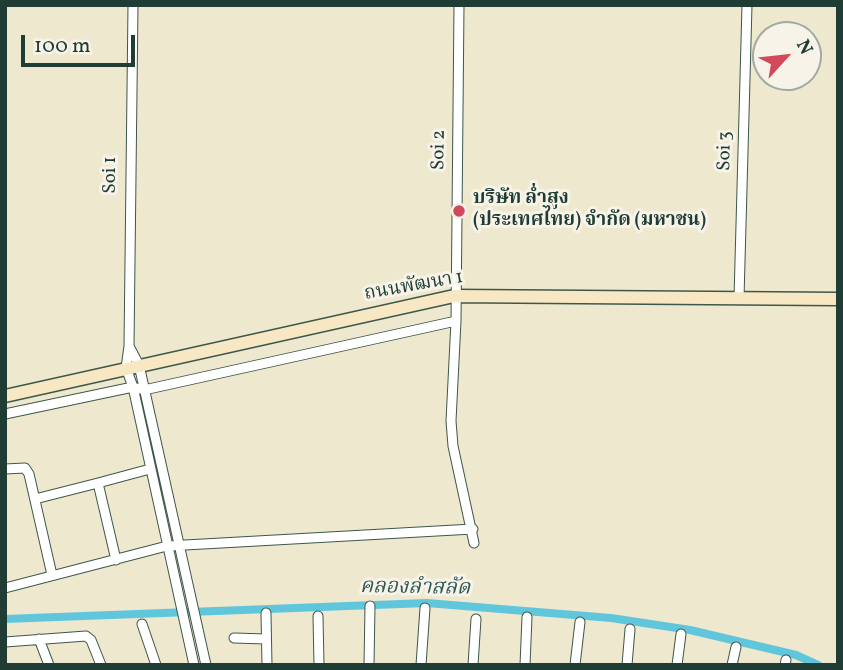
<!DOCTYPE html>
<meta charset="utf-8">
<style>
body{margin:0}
#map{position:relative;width:843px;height:670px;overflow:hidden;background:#eee8cf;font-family:Vollkorn,serif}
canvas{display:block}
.frame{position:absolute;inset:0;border:7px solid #1f3d34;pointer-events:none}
.north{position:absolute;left:752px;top:21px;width:70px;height:70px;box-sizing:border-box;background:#f7f3e8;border:2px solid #a1aaa0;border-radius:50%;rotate:63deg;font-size:19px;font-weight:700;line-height:28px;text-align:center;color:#1f3d34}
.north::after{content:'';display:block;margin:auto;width:24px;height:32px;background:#d1495b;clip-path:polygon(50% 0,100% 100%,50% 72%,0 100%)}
.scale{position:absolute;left:21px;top:35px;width:114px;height:32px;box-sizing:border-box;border:4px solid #1f3d34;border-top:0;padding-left:9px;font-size:21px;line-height:24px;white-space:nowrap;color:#1f3d34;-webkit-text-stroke:5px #f7f3e8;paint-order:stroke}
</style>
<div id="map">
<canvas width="843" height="670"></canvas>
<div class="frame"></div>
<div class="north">N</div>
<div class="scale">100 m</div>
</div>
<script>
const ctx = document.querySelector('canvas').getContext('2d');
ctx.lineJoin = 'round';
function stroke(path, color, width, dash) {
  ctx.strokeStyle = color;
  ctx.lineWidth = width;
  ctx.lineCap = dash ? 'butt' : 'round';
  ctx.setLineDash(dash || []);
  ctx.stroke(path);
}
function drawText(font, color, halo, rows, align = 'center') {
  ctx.font = font + ' Vollkorn,"Noto Serif Thai",serif';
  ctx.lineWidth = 6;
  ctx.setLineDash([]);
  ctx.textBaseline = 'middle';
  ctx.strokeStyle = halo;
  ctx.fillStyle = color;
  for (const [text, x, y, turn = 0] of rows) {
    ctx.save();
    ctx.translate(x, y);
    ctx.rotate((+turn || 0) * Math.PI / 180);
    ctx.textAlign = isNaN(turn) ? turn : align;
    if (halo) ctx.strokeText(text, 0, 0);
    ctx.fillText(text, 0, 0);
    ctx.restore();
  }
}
stroke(new Path2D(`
 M5,619L427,603L611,618L690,630L796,655L818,665`), '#5fc6dc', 8);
const street = new Path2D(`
 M133,5L129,346L126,368L133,387L194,665
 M459,5L456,321L451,421L453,446L474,543
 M739,298L747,5
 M129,346L139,365L206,665
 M5,414L133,387L144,390L456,321
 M5,469L25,468L29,474L52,575
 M98,483L150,469
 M35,499L98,483L116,560
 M5,588L167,546L473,529
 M266,613L267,665
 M318,616L319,665
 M142,624L156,665
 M234,638L266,639
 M39,639L49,665
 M5,642L86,636L91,640L101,665
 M369,665L370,606
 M421,665L425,608
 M473,665L476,619
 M525,665L527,617
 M575,665L580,622
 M627,665L630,629
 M677,665L681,634
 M732,665L736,647
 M785,665L786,660`);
const secondary = new Path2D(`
 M5,396L454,296L838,299`);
stroke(street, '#3e574b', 11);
stroke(secondary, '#3e574b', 15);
stroke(street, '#fff', 9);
stroke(secondary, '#f7e8c3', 12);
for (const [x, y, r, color] of [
 [459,211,7,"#d1495b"]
]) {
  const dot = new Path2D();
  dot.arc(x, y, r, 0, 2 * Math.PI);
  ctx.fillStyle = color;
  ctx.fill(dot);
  stroke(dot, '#f7f3e8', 2.5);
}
drawText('19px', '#1f3d34', '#f7f3e8', [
 ["Soi 2",440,150,-89],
 ["Soi 3",726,151,-89],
 ["Soi 1",112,175,-90],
 ["ถนนพัฒนา 1",414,287,-10]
]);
drawText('bold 19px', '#1f3d34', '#f7f3e8', [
 ["บริษัท ล่ำสูง",473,200],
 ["(ประเทศไทย) จำกัด (มหาชน)",473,222]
], 'left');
drawText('italic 21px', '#2c5856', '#f7f3e8', [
 ["คลองลำสลัด",415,589,1]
]);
</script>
